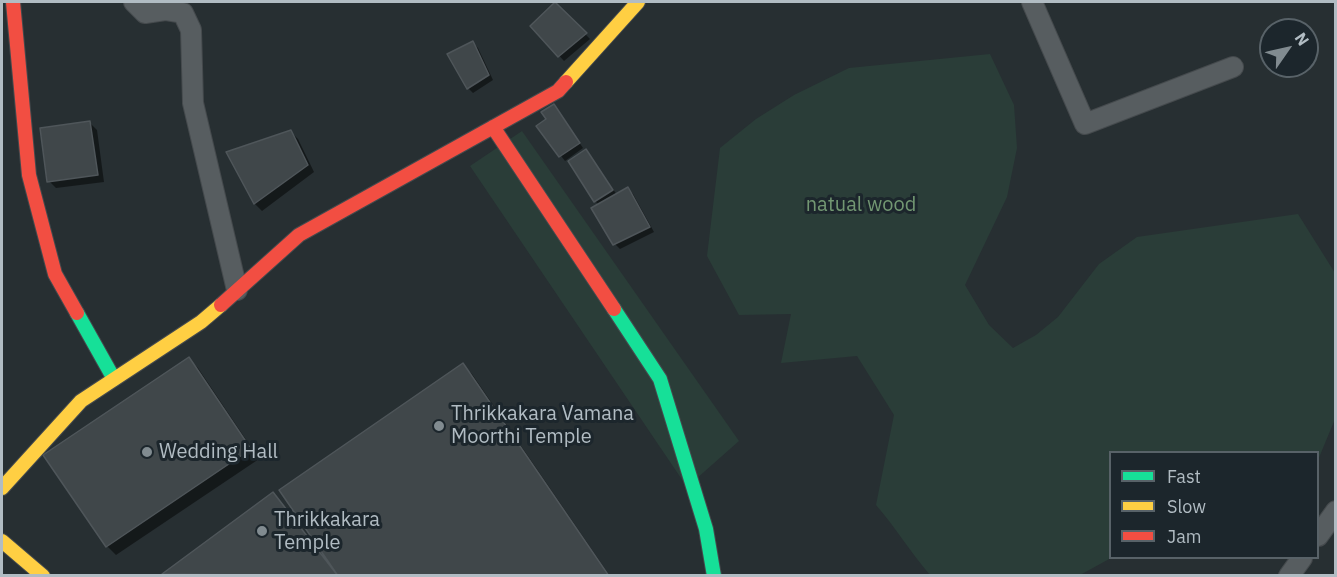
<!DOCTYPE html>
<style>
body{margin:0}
#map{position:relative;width:1337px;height:577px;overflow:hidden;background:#272f32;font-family:"IBM Plex Sans",sans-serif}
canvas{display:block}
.frame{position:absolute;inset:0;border:3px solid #b1bcc3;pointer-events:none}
.legend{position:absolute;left:1109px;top:451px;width:210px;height:108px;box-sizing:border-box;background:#1c262c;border:2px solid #586268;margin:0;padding:8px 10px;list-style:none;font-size:18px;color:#b1bcc3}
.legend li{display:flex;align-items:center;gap:12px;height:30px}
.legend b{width:30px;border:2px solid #586268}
.north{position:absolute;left:1259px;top:18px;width:60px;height:60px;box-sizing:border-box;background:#1c262c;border:2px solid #586268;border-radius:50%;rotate:56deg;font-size:16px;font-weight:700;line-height:24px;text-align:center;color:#b1bcc3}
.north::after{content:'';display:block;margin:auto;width:21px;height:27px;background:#818b90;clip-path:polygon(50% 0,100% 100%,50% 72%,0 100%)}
</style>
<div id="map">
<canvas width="1337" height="577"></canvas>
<div class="frame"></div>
<ul class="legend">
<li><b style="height:8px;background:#16e098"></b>Fast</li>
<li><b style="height:8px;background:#ffcf43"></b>Slow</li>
<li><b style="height:8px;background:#f24e42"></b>Jam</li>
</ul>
<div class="north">N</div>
</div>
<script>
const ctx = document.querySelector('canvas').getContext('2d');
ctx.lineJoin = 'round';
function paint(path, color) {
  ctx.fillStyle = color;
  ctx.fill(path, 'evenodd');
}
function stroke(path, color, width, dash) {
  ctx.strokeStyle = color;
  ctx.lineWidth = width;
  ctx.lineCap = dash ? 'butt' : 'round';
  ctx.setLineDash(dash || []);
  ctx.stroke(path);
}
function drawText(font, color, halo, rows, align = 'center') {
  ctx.font = font + ' "IBM Plex Sans",sans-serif';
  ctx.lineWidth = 6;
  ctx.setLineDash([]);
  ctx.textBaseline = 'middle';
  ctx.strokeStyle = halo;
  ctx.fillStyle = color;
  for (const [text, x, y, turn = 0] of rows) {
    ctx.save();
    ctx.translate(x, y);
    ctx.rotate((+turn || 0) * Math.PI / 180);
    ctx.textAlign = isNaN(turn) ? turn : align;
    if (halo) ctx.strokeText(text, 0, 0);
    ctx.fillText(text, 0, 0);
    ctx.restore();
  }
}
paint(new Path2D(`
 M990,54L1014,105L1017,148L1007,197L965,285L989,325L1013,348L1036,335L1058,317L1099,264L1137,237L1298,214L1335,273V419L1318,460V452H1110L1111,558L1080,575H930C911,553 896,528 876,505L894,415L857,356L781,363L791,314L739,315L707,256L720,148L756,119L794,95L849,68Z
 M522,131L739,441L687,487L470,166Z`), '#2a3d38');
paint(new Path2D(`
 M555,3L590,39L564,61L532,26Z
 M473,43L478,48L493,80L473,93L468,88Z
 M554,105L583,148L565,161L538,126L548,120Z
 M90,123L97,130L104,182L56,188L49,181Z
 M291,132L298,139L314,172L262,211L255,204L228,152Z
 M590,156L617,195L628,189L633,194L654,232L620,249L615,244L593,208L599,205L595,201Z
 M189,359L198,368L259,459L116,555L107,546Z
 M463,365L472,374L610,576L164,575L273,494L318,548Z`), '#0007');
const building = new Path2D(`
 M555,2L587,33L558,57L530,26Z
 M473,41L489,75L467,89L447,54Z
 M554,104L580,143L559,157L536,126L546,119L541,112Z
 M90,121L98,175L47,182L40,128Z
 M291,130L308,165L254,204L226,152Z
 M586,149L613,190L594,202L568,161Z
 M628,187L650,227L613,245L591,208Z
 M189,357L251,449L106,547L43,455Z
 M463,363L609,576H338L334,570L279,490Z
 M273,492L338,576L162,574Z`);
paint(building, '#40474a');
stroke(building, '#4f565a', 1.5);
const street = new Path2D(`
 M134,2L145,13L165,10L183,13L191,30L193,103L237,290
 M1032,2L1085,124L1233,67
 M1318,536L1336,511
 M1289,576L1302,558`);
const fast = new Path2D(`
 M614,309L660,379L706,529L714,576
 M77,313L114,379`);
const slow = new Path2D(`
 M566,82L638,2
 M2,488L81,401L201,322L221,305
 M2,541L43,576`);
const jam = new Path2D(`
 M13,2L29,175L55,274L77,313
 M493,127L614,309
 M221,305L299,235L558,91L566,82`);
stroke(street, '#454a4d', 22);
stroke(fast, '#454a4d', 16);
stroke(slow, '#454a4d', 16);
stroke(jam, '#454a4d', 16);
stroke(street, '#575d60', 20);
stroke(fast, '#16e098', 14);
stroke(slow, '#ffcf43', 14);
stroke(jam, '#f24e42', 14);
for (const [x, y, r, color] of [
 [439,426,6,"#818b90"],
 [147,452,6,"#818b90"],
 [262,531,6,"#818b90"]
]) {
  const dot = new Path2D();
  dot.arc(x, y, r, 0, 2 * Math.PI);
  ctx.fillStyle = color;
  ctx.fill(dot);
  stroke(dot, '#1c262c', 2);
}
drawText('20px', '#729772', '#1c262c', [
 ["natual wood",861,205]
]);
drawText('20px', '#b1bcc3', '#1c262c', [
 ["Thrikkakara Vamana",451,414],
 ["Moorthi Temple",451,437],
 ["Wedding Hall",159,452],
 ["Thrikkakara",274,520],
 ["Temple",274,543]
], 'left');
</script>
